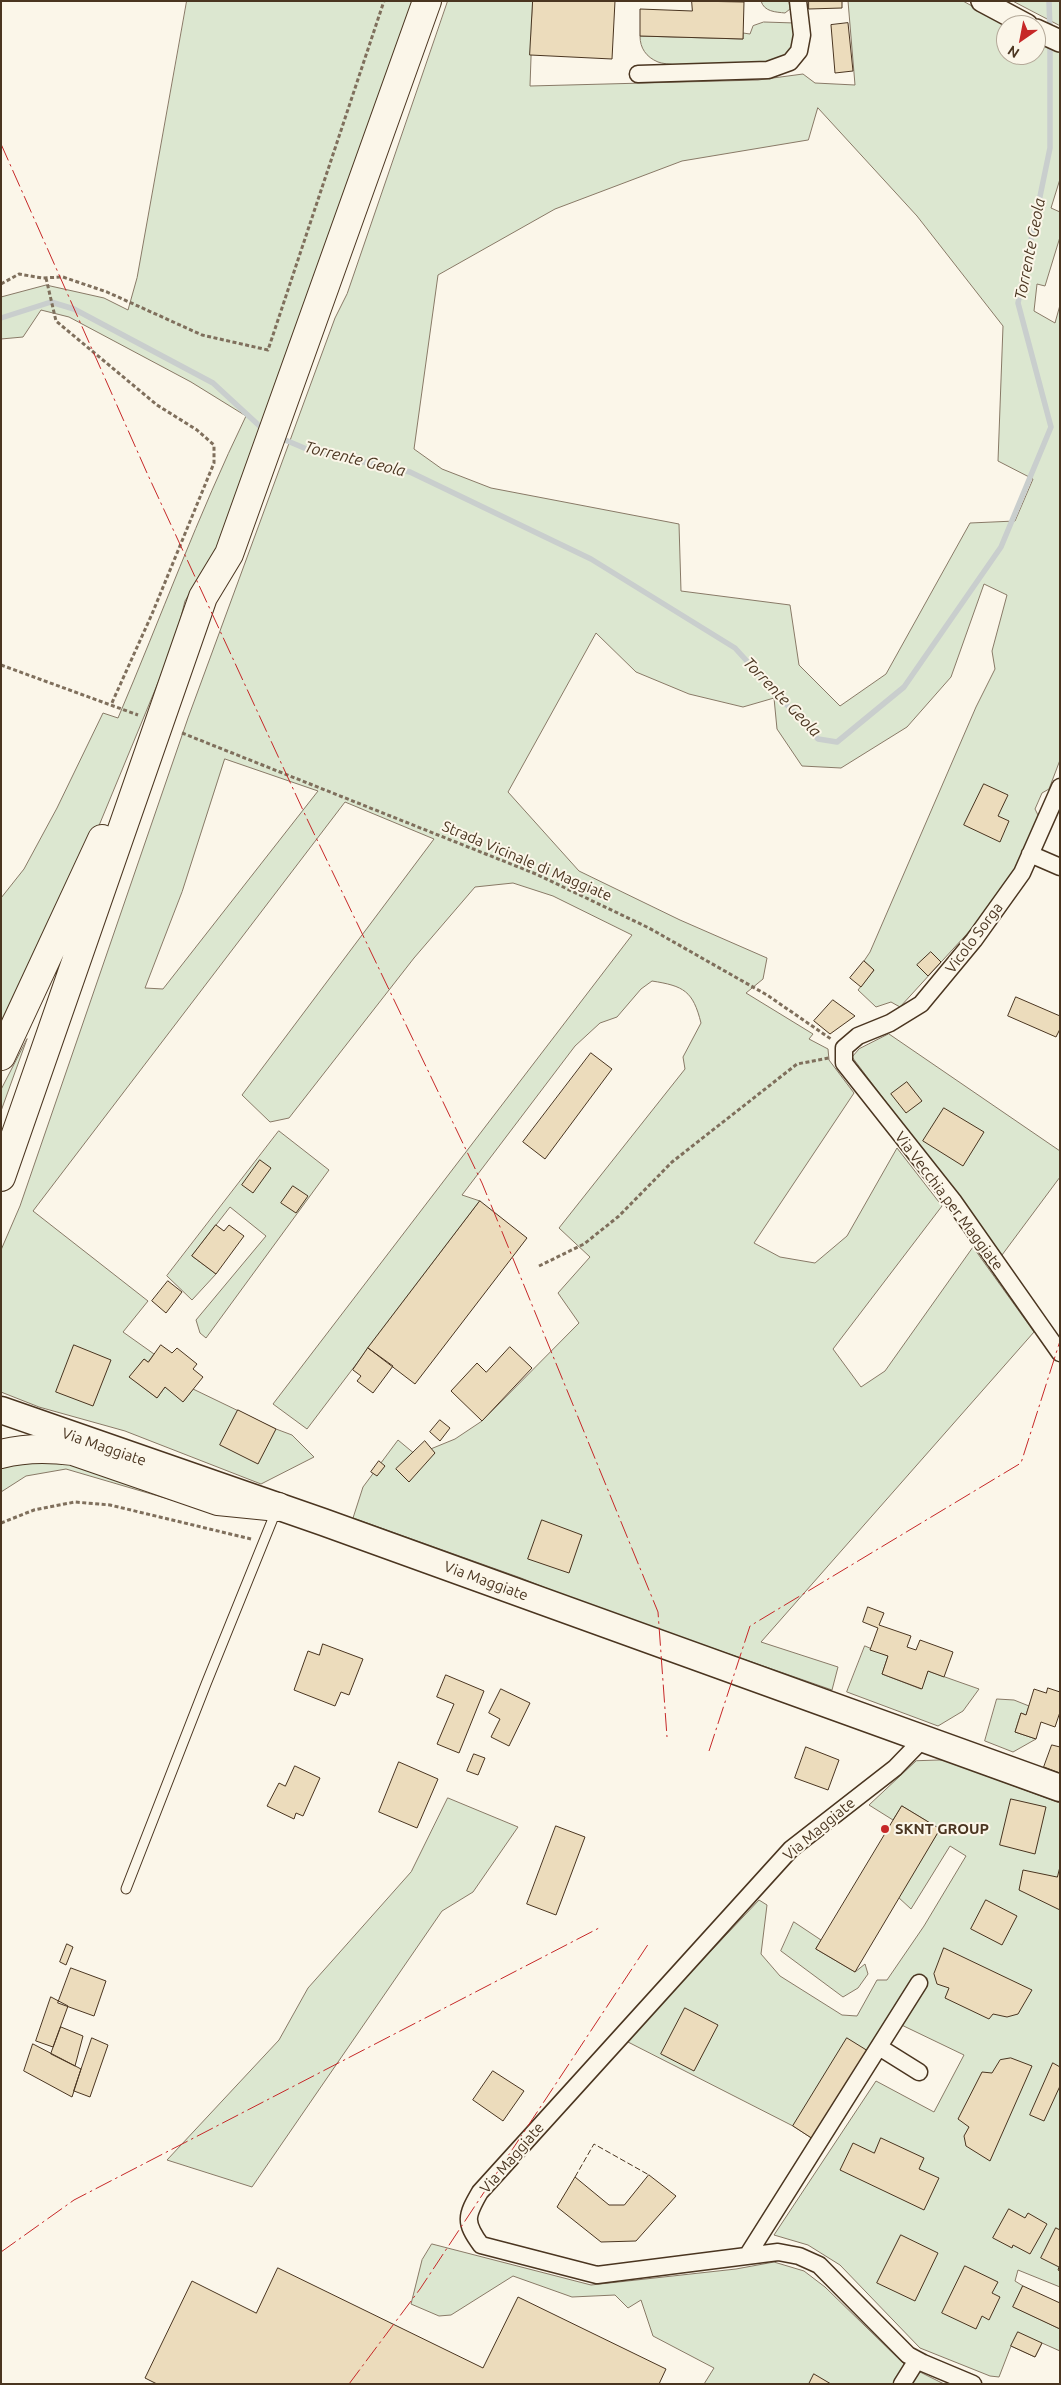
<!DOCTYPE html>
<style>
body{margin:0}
#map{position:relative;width:1061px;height:2385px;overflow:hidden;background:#fbf6e9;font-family:Ubuntu,sans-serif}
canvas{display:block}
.frame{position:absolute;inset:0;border:2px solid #4a3520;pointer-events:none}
.north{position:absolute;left:996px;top:15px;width:50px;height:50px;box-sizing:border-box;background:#fbf6e9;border:1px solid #b4a999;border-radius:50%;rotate:213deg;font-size:14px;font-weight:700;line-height:20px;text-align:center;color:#4a3520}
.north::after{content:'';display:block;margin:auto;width:18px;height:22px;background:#c62828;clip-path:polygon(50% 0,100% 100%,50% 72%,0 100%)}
</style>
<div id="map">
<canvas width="1061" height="2385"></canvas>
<div class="frame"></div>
<div class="north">N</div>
</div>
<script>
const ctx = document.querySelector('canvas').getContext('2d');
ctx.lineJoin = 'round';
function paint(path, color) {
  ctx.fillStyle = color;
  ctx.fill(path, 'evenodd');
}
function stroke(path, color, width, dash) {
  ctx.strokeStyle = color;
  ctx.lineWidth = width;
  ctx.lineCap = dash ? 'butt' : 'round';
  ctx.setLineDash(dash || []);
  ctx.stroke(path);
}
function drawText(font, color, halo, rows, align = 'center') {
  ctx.font = font + ' Ubuntu,sans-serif';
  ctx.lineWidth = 4;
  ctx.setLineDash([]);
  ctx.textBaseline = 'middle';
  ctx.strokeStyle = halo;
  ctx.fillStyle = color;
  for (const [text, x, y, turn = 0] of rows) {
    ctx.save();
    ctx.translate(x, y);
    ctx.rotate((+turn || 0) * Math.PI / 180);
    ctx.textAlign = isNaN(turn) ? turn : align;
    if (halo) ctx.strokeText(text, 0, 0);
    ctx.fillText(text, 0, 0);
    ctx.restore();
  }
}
const green = new Path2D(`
 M187,1H416L216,550L185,601L174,644L98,828L1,1035V898L24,869L57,808L103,713L118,718C161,617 198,515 246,416L191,382L69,317L41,310L23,337L1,339V297L46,285L104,298L128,310L137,278Z
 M448,1H533L530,86L758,80L803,74L815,83L855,85L848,1H963L1006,25V55H1036V37L1060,49V179L1051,208L1060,212V237L1045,286L1037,284L1034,311L1055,323L1060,305V760L1049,789L1042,793L1035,809L1039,817L1012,874L975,925L900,1007L891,1002L876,1007L858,990L874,970L864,961L870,952L976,707L995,669L992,651L1007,595L984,584L951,677L907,727L841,768L802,766L777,729L774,698L743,707L689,694L636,672L596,633L508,792L579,871L680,920L767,958L763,979L746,993L813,1034L809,1039L828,1049L829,1060L854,1093L754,1243L780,1257L815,1263L847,1236L897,1148L942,1206L833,1349L861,1387L885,1371L973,1247L1034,1332L761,1642L838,1667L832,1690L583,1603L521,1578L353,1518L363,1487L398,1440L416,1455L455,1439L482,1421L579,1323L558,1293L590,1257L559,1228L685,1069L683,1057L701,1023C693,991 684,986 652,981L641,989L617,1017L600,1023L575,1046L462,1195L480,1201L307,1429L273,1404L632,935L553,896L513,883L475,887L414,958L289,1118L270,1122L242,1095L434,839L345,802L33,1211L148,1301L123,1332L154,1354L148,1362L144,1359L130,1377L157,1398L165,1387L184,1401L193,1389L276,1429L292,1435L314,1457L261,1484L125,1431L39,1407L1,1392V1250L20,1206L188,718L335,318L347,294ZM818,108L917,216L1003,326L998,461L1033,479L1015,521L970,523L886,674L840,706L799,665L790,605L681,591L679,524L491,488L442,469L414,449L438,275L555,209L682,161L808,140ZM225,759L318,791L163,989L145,988L182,892Z
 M761,1H789L790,9L785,13C776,12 764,12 761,1Z
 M1013,1H1060V25H1059Z
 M764,22L795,23C795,33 797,44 789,52C786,56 777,60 772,61C754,66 674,68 658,62C646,57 640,48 640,36L743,39V33L750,34L753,26Z
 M889,1034L1060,1151V1177L1002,1255L852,1057L859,1049Z
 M27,1039L1,1111V1090Z
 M279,1131L329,1170L206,1338L200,1333L196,1320L266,1236L230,1207L192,1256L216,1274L192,1300L167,1276Z
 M45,1459L82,1466L182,1503L66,1469L26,1476L1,1492V1465Z
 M865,1646L888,1656L882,1674L921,1689L928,1671L979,1689L963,1711L938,1726L847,1692Z
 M997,1699L1014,1700L1029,1706L1026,1715L1021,1713L1015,1732L1036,1739L1013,1752L985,1741Z
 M944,1760L1060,1803V2287L1018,2270L1015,2281L1023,2286L1014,2307L1060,2329V2351L1042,2343L1035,2357L1011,2346L999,2377L990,2376L920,2348L840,2265L808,2245L774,2235L876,2081L934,2112L964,2055L887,2018L813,2139L793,2126L626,2041L759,1900L767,1905L761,1954L780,1976L842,2015L857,2016L877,1980H887L924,1926L966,1856L950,1846L911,1909L898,1897L940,1829L902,1806L893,1820L869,1805L916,1761Z
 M448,1798L518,1827L473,1892L442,1911L252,2187L167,2160L279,2040L308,1988L411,1872Z
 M794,1922L821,1940L816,1949L855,1972L865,1964L868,1974L858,1988L843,1997L781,1951Z
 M432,2244L591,2285L736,2269L774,2262L804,2271L825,2287L904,2364L944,2384H704L714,2368L653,2336L641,2300L628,2308L615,2295L572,2297L513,2276L451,2315L439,2316L411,2304L422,2260Z`);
paint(green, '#dce7d0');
stroke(green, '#887966', 1);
stroke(new Path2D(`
 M1049,1L1050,31
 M1,318L51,302L74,309L213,383L265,431
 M278,437L309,450L410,472L591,559L735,648L818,739L837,742L904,687L1001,547L1051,427L1018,303L1050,148V41`), '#c9cecd', 5.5);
const building = new Path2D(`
 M533,1H615L612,59L530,55Z
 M692,1L744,2L743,39L640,36V9L692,11Z
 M809,1H842V8L809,9Z
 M848,23L853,71L835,73L831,25Z
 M984,784L1008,795L998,816L1009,821L1000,842L964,825Z
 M931,952L941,962L928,976L917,965Z
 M864,961L874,970L861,987L850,978Z
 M1016,997L1060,1016V1029L1056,1037L1008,1016Z
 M833,1000L855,1016L830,1034L814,1021Z
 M591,1053L612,1069L545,1159L523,1142Z
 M907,1082L922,1101L906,1113L891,1094Z
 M944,1108L984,1132L963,1166L923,1141Z
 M260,1160L271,1168L253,1193L242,1185Z
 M293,1186L308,1196L296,1213L281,1203Z
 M480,1201L527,1238L415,1384L368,1348Z
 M216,1225L224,1231L229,1225L244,1236L216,1274L192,1256Z
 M168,1281L182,1292L166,1313L152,1301Z
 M74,1345L111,1360L93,1406L56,1392Z
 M161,1345L172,1353L177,1348L197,1364L193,1369L203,1377L183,1402L165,1387L157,1398L129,1377L144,1359L148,1362Z
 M510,1347L532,1368L482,1421L451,1391L477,1363L486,1372Z
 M368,1348L393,1366L373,1393L357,1381L361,1376L353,1370Z
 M238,1410L276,1429L258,1464L220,1445Z
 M440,1420L450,1428L440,1441L430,1432Z
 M425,1441L435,1453L409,1482L396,1469Z
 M379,1461L385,1466L377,1476L371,1472Z
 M542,1520L582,1535L569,1573L528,1559Z
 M868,1607L884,1613L879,1625L911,1636L907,1647L916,1650L920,1640L953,1652L944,1677L928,1671L922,1689L882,1674L888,1656L870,1650L878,1628L863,1622Z
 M323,1644L363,1659L349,1695L341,1692L335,1706L294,1690L308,1651L319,1655Z
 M446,1675L484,1691L459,1753L437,1744L454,1704L437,1697Z
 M1048,1688L1060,1692V1712L1055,1727L1041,1722L1036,1739L1015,1732L1021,1713L1026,1715L1034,1689L1046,1693Z
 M501,1689L530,1703L509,1746L491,1737L500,1719L489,1713Z
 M1052,1745L1060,1747V1773L1044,1767Z
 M806,1747L839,1760L828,1790L795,1778Z
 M474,1754L485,1758L478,1775L467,1771Z
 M399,1762L438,1779L417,1828L379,1812Z
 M295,1766L320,1778L303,1816L296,1813L294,1819L267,1806L279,1783L285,1786Z
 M1011,1799L1046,1807L1035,1854L1000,1845Z
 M902,1806L940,1829L855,1972L816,1949Z
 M556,1826L585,1837L556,1915L527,1904Z
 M1060,1867V1910L1019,1890L1023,1870L1057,1877Z
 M986,1900L1017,1916L1002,1945L971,1929Z
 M67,1944L73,1947L66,1965L60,1962Z
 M944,1948L1032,1990L1018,2014L1007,2017L993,2014L989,2019L945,1998L949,1988L937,1984L934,1974Z
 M71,1968L106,1981L94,2016L58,2003Z
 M51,1997L68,2006L53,2047L36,2041Z
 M685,2008L718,2025L694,2071L661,2054Z
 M61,2027L83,2036L75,2066L51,2054Z
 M92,2038L108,2045L90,2097L74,2091Z
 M847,2038L868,2051L813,2139L793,2126Z
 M33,2044L81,2069L72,2097L24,2071Z
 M1011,2058L1032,2066L990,2161L966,2146L964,2136L969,2127L958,2119L982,2072L992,2073L1000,2060Z
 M1053,2063L1060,2067V2086L1044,2121L1030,2115Z
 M493,2071L524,2091L503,2121L473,2100Z
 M881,2138L924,2158L919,2169L939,2178L924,2210L840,2170L853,2143L874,2153Z
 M649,2175L676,2196L636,2241L601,2242L557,2207L575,2177L609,2205H624Z
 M1009,2209L1025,2218L1028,2213L1047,2224L1030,2254L1013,2245L1012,2248L993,2238Z
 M1056,2228L1060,2230V2271L1058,2270L1059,2267L1041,2258Z
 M901,2235L938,2253L915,2301L877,2283Z
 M965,2266L998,2282L992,2293L1000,2297L989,2320L982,2316L976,2329L942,2313Z
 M278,2268L483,2368L518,2297L666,2369L659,2384H157L145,2378L192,2281L256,2313Z
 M1023,2286L1060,2303V2329L1013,2307Z
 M1018,2332L1042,2343L1035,2357L1011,2346Z
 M814,2374L831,2384H809Z`);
paint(building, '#ecdcbc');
stroke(building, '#4a3520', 1);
const service = new Path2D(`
 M126,1889L206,1684L276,1511`);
const minor = new Path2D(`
 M638,74L768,70L790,62L799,51L802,35L798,1
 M1060,787L1022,873L974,940L921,1004L890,1023L858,1036L844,1048V1063L954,1202L1060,1353
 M1030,854L1060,867
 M924,1738L895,1768L791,1849L480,2192C466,2216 464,2222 481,2245L597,2275L778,2252L799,2256L819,2265L908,2355L923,2363L973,2384
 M879,2047L919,2072
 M747,2256L919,1983
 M902,2384L917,2360`);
const tertiary = new Path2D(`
 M982,1L1027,25
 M1036,30L1060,41`);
const primary = new Path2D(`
 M1,1410L323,1522L1060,1788`);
const trunk = new Path2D(`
 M1,1056L102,839
 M1,1177L203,597L229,554L427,1
 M1,1454C23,1448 50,1448 73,1451L218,1501L278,1507`);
stroke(service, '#4a3520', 11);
stroke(minor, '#4a3520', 19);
stroke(tertiary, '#4a3520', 24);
stroke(primary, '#4a3520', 29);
stroke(trunk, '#4a3520', 30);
stroke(new Path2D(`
 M46,278L56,321L157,405L197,430L214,445V463L152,614L111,705
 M1,284L19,274L42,278L63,277L107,292L202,335L268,350L384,1
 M1,665L138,715
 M182,733L536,874L649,928L767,995L831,1039
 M539,1266L584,1244L619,1216L672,1162L797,1064L829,1058
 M1,1523L34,1510L75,1502L110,1505L251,1539`), '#7f6f5c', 3, [4, 2.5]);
stroke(service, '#fbf6e9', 9);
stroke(minor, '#fbf6e9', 16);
stroke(tertiary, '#fbf6e9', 21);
stroke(primary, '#fbf6e9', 26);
stroke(trunk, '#fbf6e9', 28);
stroke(new Path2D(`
 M575,2177L594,2144L649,2175`), '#4a3520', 1, [6, 2.5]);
stroke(new Path2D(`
 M1,144L147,473L308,821L482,1183L658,1612L667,1737
 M709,1751L750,1626L1021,1463L1060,1341
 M1,2252L74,2200L599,1928
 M349,2384L420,2289L649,1943`), '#c62828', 1, [18, 4, 2.5, 4]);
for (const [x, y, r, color] of [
 [885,1829,5,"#c62828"]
]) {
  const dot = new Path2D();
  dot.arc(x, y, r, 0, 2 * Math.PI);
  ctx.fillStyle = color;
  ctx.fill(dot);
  stroke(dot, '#fbf6e9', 2);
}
drawText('15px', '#4a3520', '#fbf6e9', [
 ["Strada Vicinale di Maggiate",527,861,23],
 ["Vicolo Sorga",974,938,-53],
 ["Via Vecchia per Maggiate",949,1201,53],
 ["Via Maggiate",104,1447,19],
 ["Via Maggiate",486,1581,20],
 ["Via Maggiate",819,1829,-40],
 ["Via Maggiate",512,2158,-49]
]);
drawText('bold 15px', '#4a3520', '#fbf6e9', [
 ["SKNT GROUP",895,1829]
], 'left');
drawText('italic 16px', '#4a3520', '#fbf6e9', [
 ["Torrente Geola",1030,249,-79],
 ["Torrente Geola",355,459,14],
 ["Torrente Geola",782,697,46]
]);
</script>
